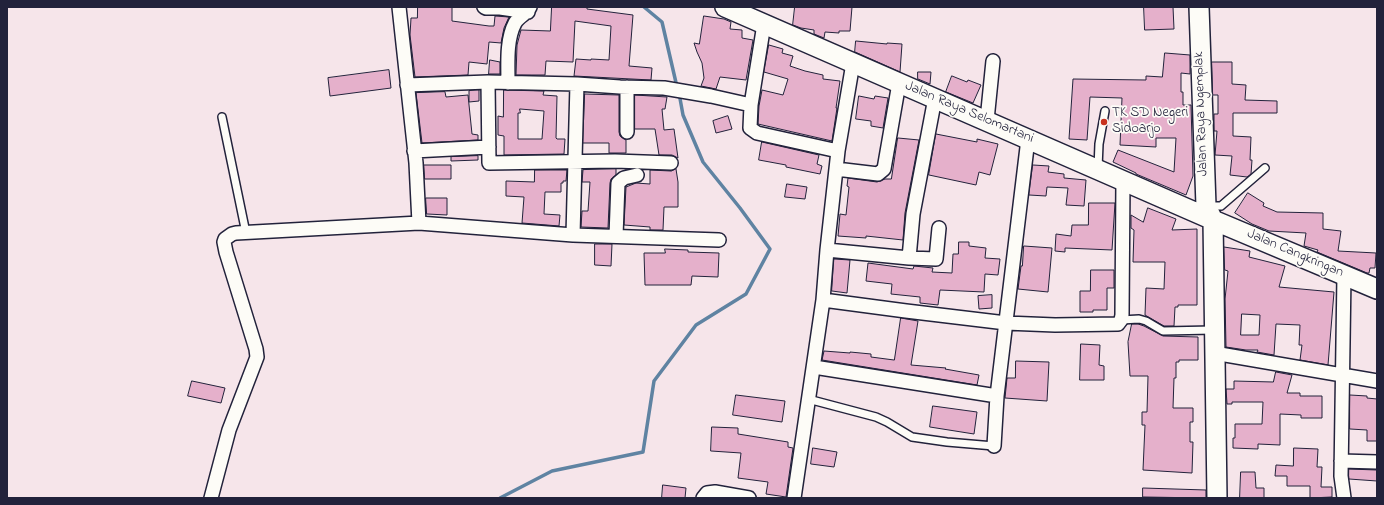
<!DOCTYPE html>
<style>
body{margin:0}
#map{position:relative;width:1384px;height:505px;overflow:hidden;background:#f6e5ea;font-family:"Indie Flower",sans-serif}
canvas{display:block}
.frame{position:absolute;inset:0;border:8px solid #22223b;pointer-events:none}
</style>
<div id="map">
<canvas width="1384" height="505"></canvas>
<div class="frame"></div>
</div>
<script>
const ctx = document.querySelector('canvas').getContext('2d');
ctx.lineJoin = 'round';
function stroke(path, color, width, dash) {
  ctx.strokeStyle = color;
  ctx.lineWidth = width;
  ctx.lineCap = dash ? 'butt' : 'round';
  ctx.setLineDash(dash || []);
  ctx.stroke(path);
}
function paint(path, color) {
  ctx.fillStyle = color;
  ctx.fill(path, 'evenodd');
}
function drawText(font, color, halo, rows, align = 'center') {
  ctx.font = font + ' "Indie Flower",sans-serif';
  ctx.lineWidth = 3.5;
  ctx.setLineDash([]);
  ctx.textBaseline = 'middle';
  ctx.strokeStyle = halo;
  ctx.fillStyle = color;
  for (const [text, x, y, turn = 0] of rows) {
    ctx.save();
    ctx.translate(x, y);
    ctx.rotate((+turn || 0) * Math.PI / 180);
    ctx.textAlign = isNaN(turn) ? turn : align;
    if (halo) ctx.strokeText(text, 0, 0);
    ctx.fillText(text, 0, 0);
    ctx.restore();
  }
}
stroke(new Path2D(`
 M644,7L662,22L677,87
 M500,498L552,471L643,452L654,381L696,325L746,294L770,249L740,208L703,162L683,115L679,93`), '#5f83a2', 3.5);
const building = new Path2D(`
 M418,7H452V21L489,26H494L495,16L509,17L504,28L501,43L489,42L487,64L469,62L468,75L415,77L410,35L411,18H417Z
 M552,7H587V9L633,15L629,66L652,68L651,80L574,76L576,59L591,60V59L609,60L611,26L575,21L573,62L546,61L545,75H516L517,45L521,30L550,31Z
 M795,7H852L850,31H839V33L825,32L824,38L814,34V30L801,28L793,25Z
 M1144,7H1173L1174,29L1145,30Z
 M704,16L724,19L731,22L730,29L742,30V38L753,40L746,80L720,77L716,89L701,86L704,78L702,63L697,52L694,43L699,44Z
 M856,41L887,44V43L902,44L900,72L855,52Z
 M769,45L783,49L782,53L793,56L790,66L805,71L823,75V79L840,81L836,108H837L832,141L758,124L759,106L762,90L783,95L788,79L764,72Z
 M1165,53L1190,55V74L1181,73V92H1183V105H1191L1193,176L1186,195L1136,174V173L1113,162L1118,150L1174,172L1176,138H1156V147L1120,145L1122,98L1090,97L1087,140L1069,139L1073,79L1146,80V76L1162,77Z
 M490,60L500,62V74H489Z
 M1212,62H1232V84L1246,85L1245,100L1277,101V113H1233V136L1251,137L1250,160H1252L1251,174L1247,177L1230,175L1232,156L1215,155L1217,131H1214V114H1218V95H1213Z
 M389,70L391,88L330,96L328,78Z
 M918,72H931L930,84L918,79Z
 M952,76L967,82L968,80L981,85L973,103L946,92Z
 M479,90V101L469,102V91Z
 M504,90L544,91L543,95L557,96L556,138L557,139H565L564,154L504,155V136L498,135V116L503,117ZM520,109L544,111L542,139H518V113H520Z
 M445,92L446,97L468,95L472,134L478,135V140L422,143L416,93Z
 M585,94L619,95V132L620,136L626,140V153H609V143H583Z
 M635,95L667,97L665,109H662L664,130L674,129L678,158L672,155H659L655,129H635Z
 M859,96L874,99L875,96L888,98L883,128L871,126V121L856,119Z
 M728,116L732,129L716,133L713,121Z
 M936,134L977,142V139L998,144L990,175L979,172L976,185L929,175Z
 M898,138L919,140L905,213L903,240L866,236V238L838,236L840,214L846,215L849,187L847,186L848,178L877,182L885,179H891Z
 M762,142L819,155L817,164L822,166L820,174L786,167V165L759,160Z
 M478,156V160L451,161V157Z
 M424,165H451V179H425Z
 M1033,165L1049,166L1048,172L1064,174V178L1086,180L1084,206L1066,205L1068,188L1047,187L1046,196L1029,195Z
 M616,169V175L611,179L610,183L608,228L581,227L582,211H588L590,182H582L583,170Z
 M676,169L678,182V207H664L663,230H650V227L624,225L626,187L636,183L650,184V170L671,171Z
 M535,170H567L566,181H563V183H561V192H545L544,214L560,215L559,226L522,223L524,197L506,196V181L534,182Z
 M787,184L807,187L805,199L785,197Z
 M1248,193L1264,203L1263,206L1277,212L1323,213V229L1341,231L1338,251L1376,253L1375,268H1370L1369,273H1367L1317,252L1318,250L1304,246L1306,233L1269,231L1252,224L1235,213Z
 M426,198H447V215L427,214Z
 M1089,203H1115L1112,250L1065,248V252L1055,251L1056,234L1071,236L1072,225H1088Z
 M1148,208L1176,219L1172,230L1197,229V305H1178V307H1175L1174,326H1164L1145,315L1146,288L1164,289L1165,262H1133L1134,230L1131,228V215L1143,222Z
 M959,242H969V246L986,248L985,258L1000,259L998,275L985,274L984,292L940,290L938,305L920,303V297L891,294L892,284L866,281L868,263L913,269L914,266L933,268L932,272L952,273L953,254H958Z
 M595,244H612L611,266L595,265Z
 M1024,246L1052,248L1048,292L1018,289L1021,266H1022Z
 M1224,247L1250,251L1249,257L1285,266L1279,287L1334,292L1328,365L1300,360L1302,345H1299L1300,325L1276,324L1274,355L1257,352L1258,350H1246L1226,347L1225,299L1228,271L1225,270ZM1242,314L1260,315L1259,335H1241Z
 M665,249L688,250V252L719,253L718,277L692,276L691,285H645L644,253H665Z
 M834,259L850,260L847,293L832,291Z
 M1091,270H1114V288H1107V310H1093V312H1080V291H1090Z
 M992,295V308L979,309L978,296Z
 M901,318L918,321L911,365L946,368L945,369L979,375L977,385L822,360L824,351L850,353V352L871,354V357L894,360Z
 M1132,324H1138L1144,326L1163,336L1198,337V360H1179V362H1176V378H1174L1173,408H1193V422H1190V442H1193L1192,473L1143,470L1145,425H1142V412H1147L1148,376H1130L1128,342Z
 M1081,344L1100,345L1099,365L1104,366V380H1080Z
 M1016,361L1049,362L1047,401L1005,398L1007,378H1015Z
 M1276,372L1292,375L1287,393H1300V396H1322V418H1301V415L1280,414V445L1258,444V449L1233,448V438H1235V424H1262L1263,402H1232V404H1227L1226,389H1234V381L1273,382Z
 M192,381L225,388L221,403L188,396Z
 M736,395L785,401L782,422L733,415Z
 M1350,395L1367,396V398L1377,399V441H1367V430L1350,429Z
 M933,406L977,412L974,434L930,427Z
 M712,427L738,428V434L788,442V447L793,448L786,497L766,494L768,482L738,478L741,453L711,451Z
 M813,448L837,452L834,467L811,464Z
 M1294,448L1318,449L1317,467H1322L1321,487H1332V497L1310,498V486H1287V476H1275L1276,465L1293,466Z
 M1349,469L1377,470V481L1349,479Z
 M1241,472H1255L1256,488H1264V498H1240Z
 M663,485L686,488L685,498H662Z
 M1143,488L1206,490V498L1143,497Z`);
paint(building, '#e5b0cb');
stroke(building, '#22223b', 1);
const lane = new Path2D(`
 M222,117L246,233
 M1098,168L1099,144L1105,111
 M1208,206H1221L1265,168
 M1121,320L1139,319L1146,321L1163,331L1213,330
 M808,399L876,417L887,422L912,437L947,442L994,446`);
const street = new Path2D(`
 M484,7L486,8H500L528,12
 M488,82L489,163L615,161L671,163
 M508,83C508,64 506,40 515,23C519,16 527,14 530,7
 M407,85L488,82L577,84L620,87L664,88L711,96L751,105L750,128L757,133L838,151
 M751,105L764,24
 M987,120L993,61
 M627,132V87
 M414,151L489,147
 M836,169L878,174L884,169L899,83
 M419,223L573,235L719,240
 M573,235L577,84
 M616,236L618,183L624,178L637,175
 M827,250L909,258L936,259L939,228
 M909,258L913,214L935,98
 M823,300L906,311L1006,323L1055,325L1118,324L1121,320L1122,315L1123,180
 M1214,353L1377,381
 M814,367L997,396
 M994,446L997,396L1028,139
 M1341,461L1377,462
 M211,498L229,430L257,357L256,349L226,252L224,242L225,239L232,234L236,233L419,223L416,163L399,7
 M703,498L707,493L715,492L749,498
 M794,498L823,300L827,250L838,151L853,63
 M1344,498L1341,476L1344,275`);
const secondary = new Path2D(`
 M725,7L1213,220L1377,289
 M1199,7L1206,206L1213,220L1217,498`);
stroke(lane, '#22223b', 10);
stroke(street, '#22223b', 16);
stroke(secondary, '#22223b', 22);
stroke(lane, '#fdfcf7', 7);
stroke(street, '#fdfcf7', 13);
stroke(secondary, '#fdfcf7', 19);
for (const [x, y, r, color] of [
 [1104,122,4,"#c8321e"]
]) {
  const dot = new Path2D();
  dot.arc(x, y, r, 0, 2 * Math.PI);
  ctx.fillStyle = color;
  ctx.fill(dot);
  stroke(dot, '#fdfcf7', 1.5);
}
drawText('14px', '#22223b', '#fdfcf7', [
 ["Jalan Raya Selomartani",969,113,23],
 ["Jalan Raya Ngemplak",1202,114,-92],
 ["Jalan Cangkringan",1295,254,23]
]);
drawText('14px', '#22223b', '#fdfcf7', [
 ["TK SD Negeri",1112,114],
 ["Sidoarjo",1112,130]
], 'left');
</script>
